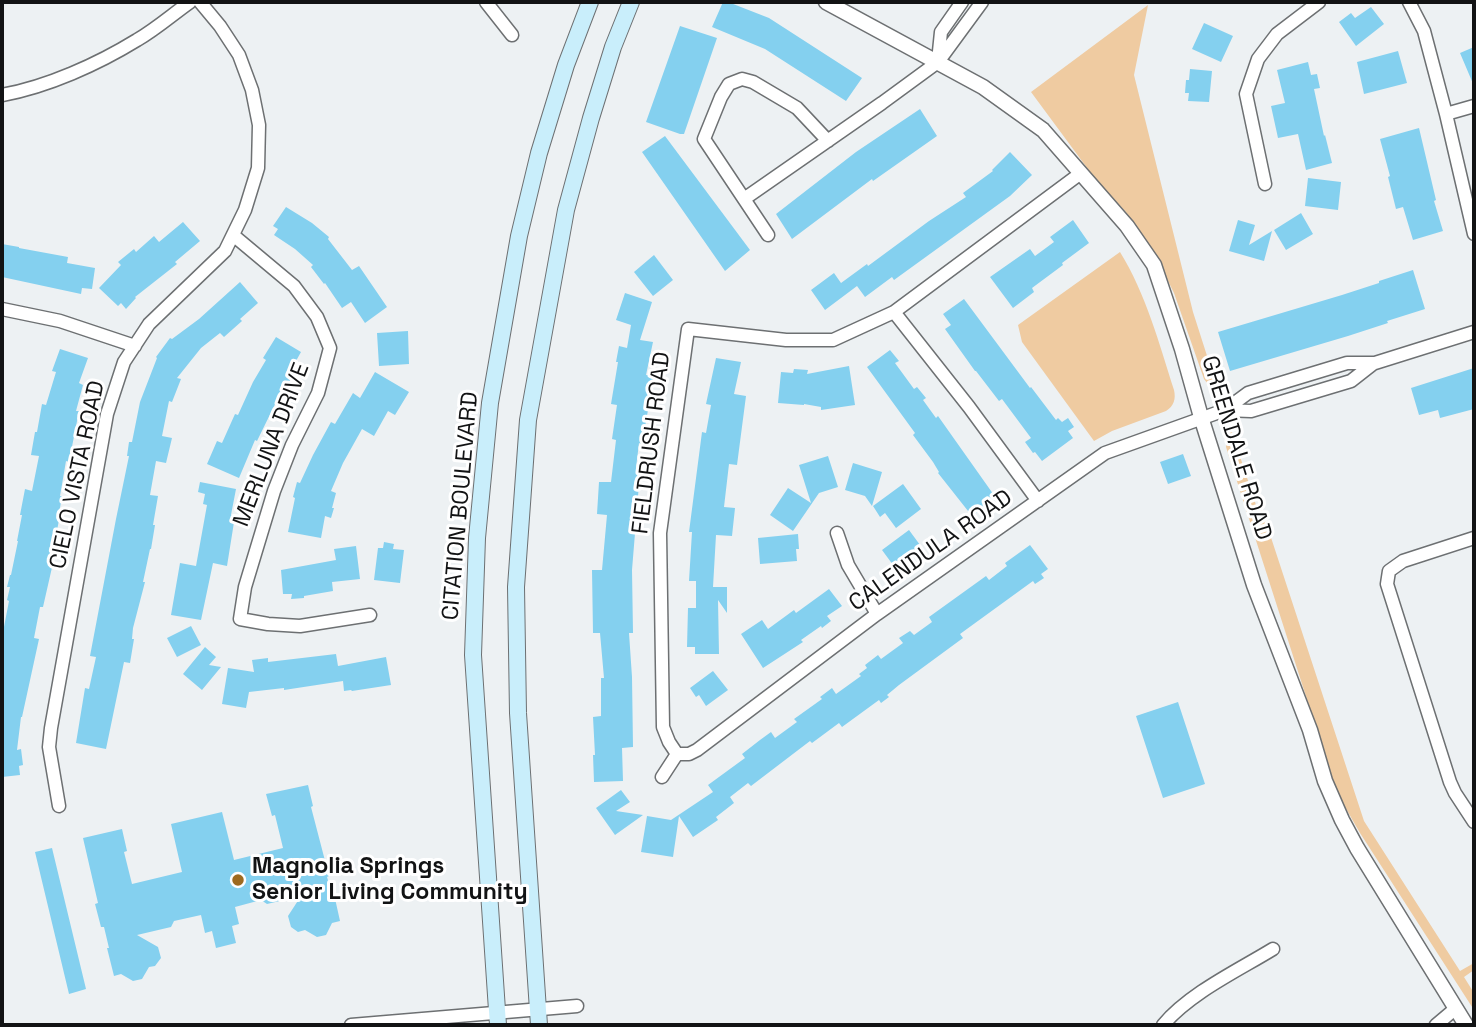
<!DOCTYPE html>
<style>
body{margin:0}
#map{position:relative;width:1476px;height:1027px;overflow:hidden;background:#edf1f3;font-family:"Space Grotesk",sans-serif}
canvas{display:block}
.frame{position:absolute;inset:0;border:4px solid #121314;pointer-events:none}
</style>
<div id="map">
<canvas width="1476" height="1027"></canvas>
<div class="frame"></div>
</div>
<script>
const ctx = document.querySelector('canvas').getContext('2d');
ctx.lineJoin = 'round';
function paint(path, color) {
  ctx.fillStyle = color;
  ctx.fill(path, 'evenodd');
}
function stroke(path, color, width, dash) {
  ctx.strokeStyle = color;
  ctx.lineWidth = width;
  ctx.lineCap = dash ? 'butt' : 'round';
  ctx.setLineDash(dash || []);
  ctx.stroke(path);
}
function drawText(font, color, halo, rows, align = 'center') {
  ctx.font = font + ' "Space Grotesk",sans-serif';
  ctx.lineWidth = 6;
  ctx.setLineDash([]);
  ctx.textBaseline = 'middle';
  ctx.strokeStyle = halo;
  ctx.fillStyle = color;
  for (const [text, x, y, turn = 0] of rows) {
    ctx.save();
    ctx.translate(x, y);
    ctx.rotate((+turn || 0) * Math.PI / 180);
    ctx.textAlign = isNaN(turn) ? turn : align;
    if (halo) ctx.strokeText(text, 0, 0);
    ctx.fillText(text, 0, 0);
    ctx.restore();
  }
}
paint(new Path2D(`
 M1148,5L1134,75L1193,312L1217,387L1208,384L1204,379L1174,293L1153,251L1125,211L1096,180L1031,92Z
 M1120,252C1146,294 1159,343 1174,390C1176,399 1174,406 1166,411L1112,431L1094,441L1022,342L1018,325Z
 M1231,429L1257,508L1261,507L1364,821L1460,971L1474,963V970L1464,977L1474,993V1010L1360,833L1337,793L1226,447L1227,435Z`), '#efcba1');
paint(new Path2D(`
 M723,2H728L769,18L862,78L846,101L765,49L712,27Z
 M1371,7L1384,24L1356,46L1339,22L1351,13L1355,18Z
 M1204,23L1233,36L1221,62L1192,49Z
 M680,26L717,38L684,134H680L646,122Z
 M1474,47V86L1460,53Z
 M1398,51L1407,83L1364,94L1357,62Z
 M1308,62L1311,75L1317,74L1320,88L1314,89L1324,136L1325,135L1332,163L1306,170L1298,134L1278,138L1271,106L1285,103L1277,70Z
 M1190,69L1212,71L1209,102L1188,101L1189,93H1185L1186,80H1189Z
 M920,109L937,136L873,181L872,179L792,239L776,214L856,152Z
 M1419,128L1436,200L1434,201L1443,231L1413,240L1403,207L1396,209L1388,177L1390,176L1380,139Z
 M665,136L750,250L725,271L642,152Z
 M1010,152L1032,175L1010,196L894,280L892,277L865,297L857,286L825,310L811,290L834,273L841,283L867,264L868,266L929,221L966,197L963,193L993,171L992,170Z
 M1308,178L1341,182L1338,210L1305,206Z
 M286,207L312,223L329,237L328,239L352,270L359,266L387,307L365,323L351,302L342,308L325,283L324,284L311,267L313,265L295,249L274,235L278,229L273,226Z
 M1301,213L1313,234L1286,250L1274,230Z
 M1073,220L1089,243L1062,263L1063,265L1032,288L1034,292L1013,308L990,277L1030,249L1035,256L1054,242L1050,237Z
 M1238,220L1255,225L1249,245L1272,231L1264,261L1229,251Z
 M183,222L200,241L175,262L177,264L135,297L136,298L126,309L121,303L118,306L99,288L121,265L118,262L134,249L136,252L154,236L159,242Z
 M2,244L19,247V248L68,257L67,263L95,268L92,289L82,288L81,294L2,277Z
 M654,255L673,280L653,296L634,272Z
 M1413,270L1425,309L1387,321L1388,323L1348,336L1230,371L1218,332L1342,295L1379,283V281Z
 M240,282L258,303L240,319L242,321L224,337L220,333L201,348L177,378L181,379L172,402L169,401L162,436L172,438L166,463L156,461L150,495L158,496L153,525H155L151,549H150L143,582H145L133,628L132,639H134L130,663L124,662L106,749L76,743L85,688L89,689L96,657L90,656L116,519L129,456H127L129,442H132L140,402L157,358L156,357L170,338L172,339L199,319Z
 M625,293L652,302L640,340L653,342L646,375L654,376L642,444L639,443L636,468H640L638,484H639L632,570L633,633H629L632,677L633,747L622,748L623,781L594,782L593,755H595L593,717L601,716V678H604L600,633H593L592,570H602L607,515L597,514L599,482H611L616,440L612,439L617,405L611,404L618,362H616L619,346L627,348L631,325L616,320Z
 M964,299L1030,388L1031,387L1056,420L1058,418L1062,422L1068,418L1074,427L1068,431L1073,438L1042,461L1035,452L1033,453L1025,442L1031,438L1002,399L999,401L976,371H975L945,329L951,325L943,314Z
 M408,331L409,364L379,366L377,333Z
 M276,337L301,352L287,377L291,379L284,391L282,390L257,441L255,440L239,478L207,464L217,441L222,443L235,414L238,415L253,382L266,360L263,358Z
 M60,349L88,358L79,383L83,385L76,411H79L69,462L66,461L60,496H62L60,508L61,509L56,536L53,563L43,607H40L34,638L39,639L22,717H21L17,750L21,749L23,765L19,766L20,775L2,777V632H3L9,601L7,600L10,587H7L10,575H11L18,541H17L22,515H20L25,489L32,491L39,456L31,455L35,432H37L42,404L46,405L56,372L52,371Z
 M890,350L899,361L895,363L914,389L917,387L926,398L923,400L936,418L938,416L996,498L972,516L938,473L939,472L933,462L913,435L915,433L867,367Z
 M716,358L741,362L734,394L746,396L737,465L729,464L724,507L735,508L732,536L716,535L713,587H727V613L718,600L719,654H695V647H687L688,608H696V581H689L692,532H689L702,432L706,433L711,405L706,404Z
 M849,366L855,405L821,410V407L804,404V405L778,403L781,372L793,373L794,369L808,370L807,374Z
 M1474,368V409L1440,418L1438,410L1419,415L1411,388Z
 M375,372L409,392L395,415L388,411L374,436L362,429L343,463L331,491L336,493L332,508H334L331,518L325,516L321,538L288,532L295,498L293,497L297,482L300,483L313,455L331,422L335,424L353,393L360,398Z
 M1183,454L1191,476L1168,484L1160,462Z
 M828,456L838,487L819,493L793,531L770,515L788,488L811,503L799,465Z
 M853,463L882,472L872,506L865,496L845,490Z
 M200,482L236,489L231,515L235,516L227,566L213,563L201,620L171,615L180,563L196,566L207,505L203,504L205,494L198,492Z
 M903,484L921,509L896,528L885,513L880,517L873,506Z
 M909,530L923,549L896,569L882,550Z
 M798,534L799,549H796L797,561L760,564L758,538Z
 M384,542L394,544L393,549L404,550L400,583L374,580L378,548H383Z
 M1030,545L1048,569L1041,574L1044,578L1035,584L1033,581L960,634L963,638L899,685L887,695L889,697L881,703L879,700L842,727L839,723L812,743L810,741L751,786L748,783L730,797L734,803L716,817L718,820L693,837L679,816L673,857L641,852L647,816L671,820L713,792L708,785L745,758L742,754L760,740L771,732L775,738L797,722L794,719L822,699L820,697L832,688L836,694L861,676L859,674L867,668L865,665L878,655L881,659L903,643L899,638L910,631L914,635L932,622L929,617L986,576L989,580L1007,566L1005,563Z
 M356,546L360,579L332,582L333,591L304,596V598L291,599L292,594H283L281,570L336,560L334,549Z
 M829,589L842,606L827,616L831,621L822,628L821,626L801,640L803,642L763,668L741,634L762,620L768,629L794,610L796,613Z
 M191,626L201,645L177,657L167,638Z
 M205,647L216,657L209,665L221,667L202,690L183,674Z
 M336,654L338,666L386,657L391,685L352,691L351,690L344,691L343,681L284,690V688L249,692L246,708L222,704L228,668L254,672L252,660L268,658V662Z
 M713,671L728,690L706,706L699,695L696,697L690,688Z
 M1178,702L1205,784L1163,798L1136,716Z
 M308,785L313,806L311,807L329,876L327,877L332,894H334L340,921L332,923L326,935L317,937L305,930L298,932L291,927L288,916L301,896L267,904L261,900L235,907L239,924L232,926L236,943L216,948L212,931L205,933L201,915L174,921L171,927L137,935L158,947L161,958L155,966L149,967L142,979L133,981L121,974L114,976L107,948H109L104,927H101L95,904L98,903L83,838L122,829L127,851L124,852L132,884L182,872L171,824L222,812L234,860L283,848L275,815L272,816L266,794Z
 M621,790L630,802L616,811L643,815L615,835L596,808Z
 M52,848L86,989L69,994L35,852Z`), '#84d0ef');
const minor = new Path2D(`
 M486,2L512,35
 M1409,2L1424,31L1446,114L1474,234
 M938,61L941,32L962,2
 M2,95C47,87 98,64 137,40C156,29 173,14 190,2
 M1446,114L1474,106
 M1265,184L1246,94L1258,59L1277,34L1319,2
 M744,199L882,103L938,62L982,2
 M233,235L294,286L317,317L330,348L318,393L292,445L274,491L245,587L240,619L268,624L300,626L370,615
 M768,235L704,139L721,97L729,84L742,79L753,82L797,108L828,141
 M2,309L60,321L135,346
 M894,312L969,407L1038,501
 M1225,410L1251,411L1351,381L1374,363
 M837,533L848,565L877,614
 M1474,538L1403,561L1389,571L1387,584L1450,782L1455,793L1474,822
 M677,754H689L697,750L877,614L1105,453L1225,410L1248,393L1347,363H1375L1474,332
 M677,754L669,742L663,727L660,533L688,329L786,340H833L894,312L1081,173
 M662,777L677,754
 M59,806L49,747L51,728L107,414L124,362L149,324L225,251L245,210L258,168L259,125L252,90L239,55L220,26L200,2
 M351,1025L577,1006
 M1163,1025C1190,993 1237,971 1273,949
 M1436,1025L1455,1009`);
const tertiary = new Path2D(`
 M826,2L983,87L1043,130L1127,226L1154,265L1182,349L1201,417L1254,585L1310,730L1325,781L1342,820L1357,848L1466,1025`);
const secondary = new Path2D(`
 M498,1025L473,655L477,538L490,403L519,236L539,153L566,65L590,2
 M539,1025L518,713L516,587L528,420L566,210L591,118L613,47L631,2`);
stroke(minor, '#6d7072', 15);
stroke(tertiary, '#6d7072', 17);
stroke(secondary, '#6d7072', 18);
stroke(minor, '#fff', 12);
stroke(tertiary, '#fff', 14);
stroke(secondary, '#c9eefb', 16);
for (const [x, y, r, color] of [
 [238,880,7,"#9d6a20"]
]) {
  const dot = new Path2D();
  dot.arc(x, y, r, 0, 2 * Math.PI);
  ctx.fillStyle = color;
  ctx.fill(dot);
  stroke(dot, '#fff', 2.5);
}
drawText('23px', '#121314', '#fff', [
 ["FIELDRUSH ROAD",652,443,-83],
 ["MERLUNA DRIVE",272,445,-69],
 ["GREENDALE ROAD",1236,448,73],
 ["CIELO VISTA ROAD",78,475,-78],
 ["CITATION BOULEVARD",461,506,-85],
 ["CALENDULA ROAD",931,551,-35]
]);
drawText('bold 23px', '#121314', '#fff', [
 ["Magnolia Springs",252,867],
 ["Senior Living Community",252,893]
], 'left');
</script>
